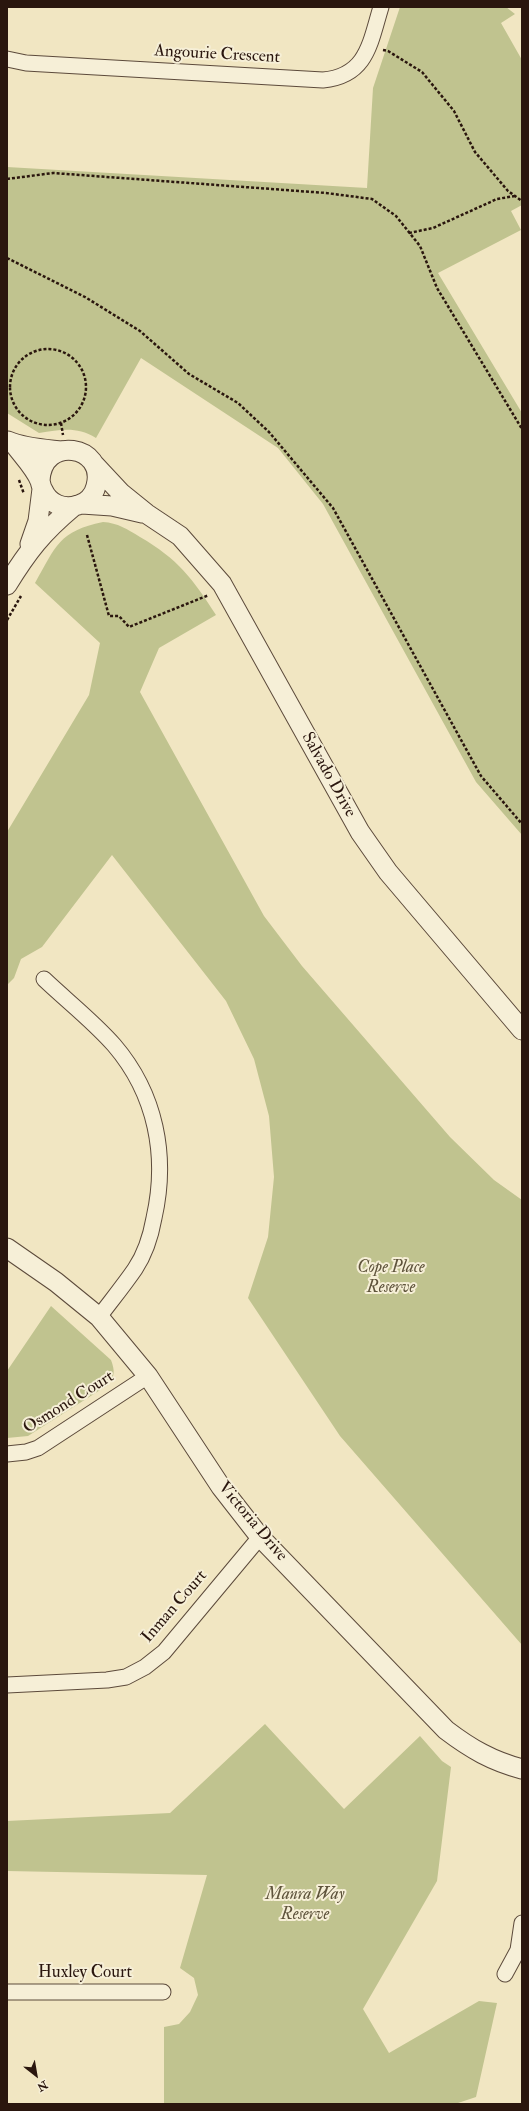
<!DOCTYPE html>
<style>
body{margin:0}
#map{position:relative;width:529px;height:2111px;overflow:hidden;background:#f1e6c2;font-family:"IM FELL Double Pica",serif}
canvas{display:block}
.frame{position:absolute;inset:0;border:8px solid #2a160e;pointer-events:none}
.north{position:absolute;left:16px;top:2055px;width:40px;height:40px;-webkit-text-stroke:3px #f6efd7;paint-order:stroke;rotate:149deg;font-size:11px;font-weight:700;line-height:16px;text-align:center;color:#2a160e}
.north::after{content:'';display:block;margin:auto;width:14px;height:18px;background:#2a160e;clip-path:polygon(50% 0,100% 100%,50% 72%,0 100%)}
</style>
<div id="map">
<canvas width="529" height="2111"></canvas>
<div class="frame"></div>
<div class="north">N</div>
</div>
<script>
const ctx = document.querySelector('canvas').getContext('2d');
ctx.lineJoin = 'round';
function paint(path, color) {
  ctx.fillStyle = color;
  ctx.fill(path, 'evenodd');
}
function stroke(path, color, width, dash) {
  ctx.strokeStyle = color;
  ctx.lineWidth = width;
  ctx.lineCap = dash ? 'butt' : 'round';
  ctx.setLineDash(dash || []);
  ctx.stroke(path);
}
function drawText(font, color, halo, rows, align = 'center') {
  ctx.font = font + ' "IM FELL Double Pica",serif';
  ctx.lineWidth = 4;
  ctx.setLineDash([]);
  ctx.textBaseline = 'middle';
  ctx.strokeStyle = halo;
  ctx.fillStyle = color;
  for (const [text, x, y, turn = 0] of rows) {
    ctx.save();
    ctx.translate(x, y);
    ctx.rotate((+turn || 0) * Math.PI / 180);
    ctx.textAlign = isNaN(turn) ? turn : align;
    if (halo) ctx.strokeText(text, 0, 0);
    ctx.fillText(text, 0, 0);
    ctx.restore();
  }
}
paint(new Path2D(`
 M400,7H506L515,14L501,23L522,60V205L511,211L521,230L438,273L522,413V835L476,782L323,504L278,448L141,358L96,438C76,426 61,430 39,433L7,413V167L367,188L373,88Z
 M103,522C118,523 127,529 140,537C178,559 193,579 216,615L159,648L140,692L264,916L302,966L450,1137L494,1180L522,1200V1645L340,1436L248,1298L268,1237L274,1177L269,1116L254,1059L226,1001L112,855L42,947L21,959L14,978L7,985V832L89,695L100,643L35,583C56,546 59,531 103,522Z
 M51,1306L111,1360C115,1371 115,1376 108,1385L28,1436L7,1438V1371Z
 M265,1724L344,1809L420,1736L442,1761L451,1767L437,1881L363,2009L389,2053L479,2001L497,2003L476,2097L455,2104H164V2027L179,2024L190,2012L198,1995L194,1978L180,1968L207,1875L7,1871V1821L170,1813Z`), '#c0c38f');
const minor = new Path2D(`
 M7,59L26,63L323,80C367,76 370,43 381,7
 M44,979C66,1000 94,1022 114,1045C156,1094 168,1156 154,1218C151,1235 145,1254 135,1269C124,1285 111,1301 99,1317
 M7,1454L26,1452L38,1448L148,1376
 M7,1685L107,1680L126,1677L145,1667L164,1652L260,1537
 M505,1974L518,1950L522,1923
 M7,1992H163`);
const tertiary = new Path2D(`
 M8,441C24,448 44,449 62,451
 M14,444C22,455 35,468 40,481C41,484 41,487 43,490C49,504 64,510 78,505C87,503 94,495 96,486C107,445 42,434 40,481
 M93,463L121,493L147,514L180,536L222,584L360,832L388,872L522,1030
 M82,504L112,506L142,513
 M30,544L38,521L42,489
 M7,585C28,551 42,533 73,507
 M7,1248L56,1282L99,1317L148,1376L221,1487L260,1537L446,1730C471,1749 492,1761 522,1769`);
stroke(minor, '#5c4a3b', 17);
stroke(tertiary, '#5c4a3b', 21);
stroke(new Path2D(`
 M383,50L388,51L422,72L454,111L475,152L508,191L522,201
 M7,179L53,173L326,193L372,199L396,216L420,246L437,288L522,429
 M409,233L433,228L497,199L515,196
 M7,258L85,297L140,331L189,374L238,403L269,432L333,508L481,776L522,824
 M10 387a38 38 0 1 1 76 0a38 38 0 1 1-76 0Z
 M61,423L63,435
 M19,480L24,494
 M87,535L109,616H119L129,627L209,595
 M7,620L21,596`), '#2a160e', 2.5, [3, 2]);
stroke(minor, '#f6efd7', 15);
stroke(tertiary, '#f6efd7', 19);
drawText('17px', '#2a160e', '#f6efd7', [
 ["Angourie Crescent",217,55,3],
 ["Salvado Drive",328,775,61],
 ["Osmond Court",69,1403,-32],
 ["Victoria Drive",252,1522,50],
 ["Inman Court",175,1607,-49],
 ["Huxley Court",85,1973]
]);
drawText('italic 17px', '#5e533b', '#f6efd7', [
 ["Cope Place",391,1268],
 ["Reserve",391,1288],
 ["Manra Way",305,1895],
 ["Reserve",305,1915]
]);
</script>
